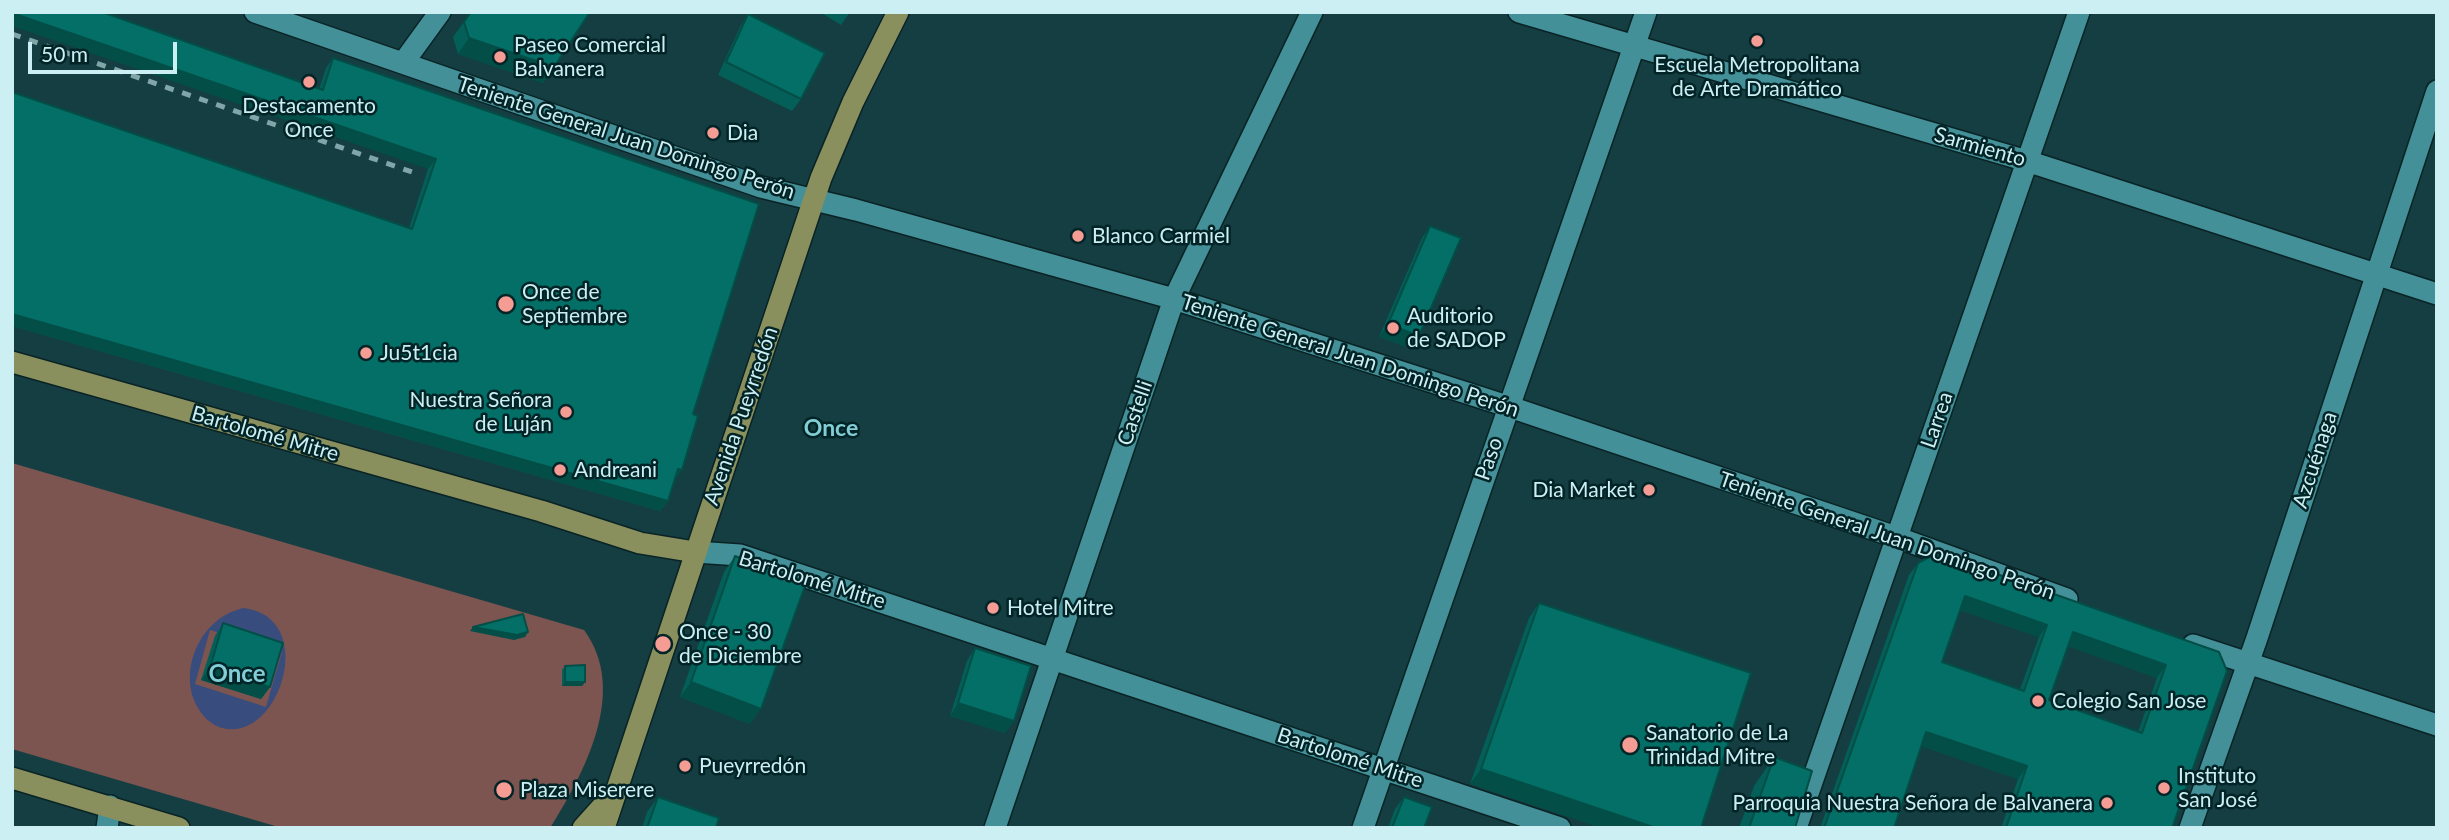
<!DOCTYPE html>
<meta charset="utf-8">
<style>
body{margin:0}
#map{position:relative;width:2449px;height:840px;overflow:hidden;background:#153e42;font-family:Lato,sans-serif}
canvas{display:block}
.frame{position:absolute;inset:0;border:14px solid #cbeff3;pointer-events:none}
.scale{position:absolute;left:28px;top:42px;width:149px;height:32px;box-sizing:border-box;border:4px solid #cbeff3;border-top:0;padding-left:9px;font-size:21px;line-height:24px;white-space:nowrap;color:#cbeff3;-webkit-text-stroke:5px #022427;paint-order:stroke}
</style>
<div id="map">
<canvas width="2449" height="840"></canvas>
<div class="frame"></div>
<div class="scale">50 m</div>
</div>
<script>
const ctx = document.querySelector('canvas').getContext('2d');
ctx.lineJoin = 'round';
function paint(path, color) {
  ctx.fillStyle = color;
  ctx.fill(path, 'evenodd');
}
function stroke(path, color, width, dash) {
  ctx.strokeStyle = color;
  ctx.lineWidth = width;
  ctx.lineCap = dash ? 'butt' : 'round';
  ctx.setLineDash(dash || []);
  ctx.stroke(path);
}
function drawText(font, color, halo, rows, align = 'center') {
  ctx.font = font + ' Lato,sans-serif';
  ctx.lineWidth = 5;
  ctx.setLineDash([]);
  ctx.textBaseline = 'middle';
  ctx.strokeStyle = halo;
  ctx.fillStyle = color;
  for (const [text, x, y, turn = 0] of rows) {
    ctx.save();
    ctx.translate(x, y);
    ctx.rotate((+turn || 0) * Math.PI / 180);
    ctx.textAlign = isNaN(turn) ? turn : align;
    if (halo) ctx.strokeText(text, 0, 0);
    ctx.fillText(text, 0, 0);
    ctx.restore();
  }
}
paint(new Path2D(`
 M12,463L584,630C629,691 584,773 550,828H282L12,749Z`), '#7c5450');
paint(new Path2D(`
 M244,608C321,618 278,748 219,727C207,722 199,712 194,700C180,663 204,616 244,608ZM210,630L282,652L266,707L195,684Z`), '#384d7d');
const minor = new Path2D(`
 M255,12L761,187L856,210L1174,299L1507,406L1896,537L2067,599
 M1519,12L2027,161L2437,294
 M403,63L440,12
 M695,552L740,555L1560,828
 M2193,645L2437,725
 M107,828L110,806
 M995,828L1174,299L1312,12
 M1363,828L1646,12
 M1796,828L2079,12
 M2190,828L2257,638L2437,91`);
const major = new Path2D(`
 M12,362L541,511L640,543L695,552
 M12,778L179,828
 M583,828L611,797
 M604,828L821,178L853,102L898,12`);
stroke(minor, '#0a2325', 24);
stroke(major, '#0a2325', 24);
stroke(minor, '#439098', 21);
stroke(major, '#89905d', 21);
stroke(new Path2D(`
 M12,34L412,172`), '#80a6aa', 5, [9, 9]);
paint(new Path2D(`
 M471,12L554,67L543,83L458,54L453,37Z
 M820,12H850L841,25Z
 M748,14L801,99L792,111L718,75L740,27Z
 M333,58L693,414L675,480L668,501L660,511L12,326V92L409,228L428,169L319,89L326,68Z
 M1430,226L1410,348L1379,337L1422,238Z
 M735,556L750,724L680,697L724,572Z
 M1918,563L2219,652L2172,828H2001L2018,779L1921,746L1894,828H1820L1909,575ZM1960,610L2039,637L2020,689L1942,662ZM2068,646L2157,678L2138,732L2049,700Z
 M1539,603L1751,673L1470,784L1529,618Z
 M223,623L270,687L261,699L201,680L215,636Z
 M975,648L1005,733L950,716L967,661Z
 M565,666L585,682L582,686H562V670Z
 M1774,757L1795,828H1739L1754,786Z
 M658,797L716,828H642L647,812Z
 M1404,797L1424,828H1388L1395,809Z`), '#035f58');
paint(new Path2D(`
 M12,13L436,159L428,169L12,26Z
 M469,38L554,67L543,83L458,54Z
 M12,314L668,501L660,511L12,326Z
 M1388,324L1419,336L1410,348L1379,337Z
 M678,469L682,470L675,480Z
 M1965,596L2047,625L2039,637L1956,609Z
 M473,627L528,632L525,637L514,640L470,631Z
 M2073,632L2166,665L2157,678L2064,645Z
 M210,668L270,687L261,699L201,680Z
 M565,682H585L582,686H562Z
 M691,682L761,709L750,724L680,697Z
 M958,703L1014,721L1005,733L950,716Z
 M1926,732L2027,766L2018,779L1917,745Z
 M1481,769L1656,828H1601L1470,784Z`), '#034e47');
const building = new Path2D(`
 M12,12H102L323,90L333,58L759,204L693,414L698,416L682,470L678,469L668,501L12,314V92L412,229L436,159L12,13Z
 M471,12H590L554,67L469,38L464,22Z
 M748,14L825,53L801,99L726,62Z
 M1430,226L1461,238L1419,336L1388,324Z
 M1937,553L2219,652L2227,671L2172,828H2006L2027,766L1926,732L1894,828H1824L1918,563ZM1965,596L2047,625L2024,691L1942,662ZM2073,632L2166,665L2142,733L2049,700Z
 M735,556L806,583L761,709L691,682Z
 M1539,603L1751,673L1701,828H1656L1481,769Z
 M523,614L528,632L517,635L473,627Z
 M223,623L283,643L270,687L210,668Z
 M975,648L1031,666L1014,721L958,703Z
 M585,665V682H565V666Z
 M1774,757L1812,771L1795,828H1749Z
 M658,797L719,818L716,828H647Z
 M1404,797L1432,807L1424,828H1392Z`);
paint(building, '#046f66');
stroke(building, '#034e47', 2);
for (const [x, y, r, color] of [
 [1757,41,7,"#f59c94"],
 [500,57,7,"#f59c94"],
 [309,82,7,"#f59c94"],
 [713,133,7,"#f59c94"],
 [1078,236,7,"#f59c94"],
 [506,304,9,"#f59c94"],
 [1393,328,7,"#f59c94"],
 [366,353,7,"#f59c94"],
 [566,412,7,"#f59c94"],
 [560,470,7,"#f59c94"],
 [1649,490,7,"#f59c94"],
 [993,608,7,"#f59c94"],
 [663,644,9,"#f59c94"],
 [2038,701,7,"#f59c94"],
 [1630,745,9,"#f59c94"],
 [685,766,7,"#f59c94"],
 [2164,788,7,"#f59c94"],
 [504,790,9,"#f59c94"],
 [2107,803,7,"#f59c94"]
]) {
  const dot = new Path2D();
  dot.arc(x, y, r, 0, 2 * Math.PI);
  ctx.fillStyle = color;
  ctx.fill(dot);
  stroke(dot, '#022427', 2.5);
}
drawText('21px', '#cbeff3', '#022427', [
 ["Paseo Comercial",514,45],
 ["Balvanera",514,69],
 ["Escuela Metropolitana",1757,65,"center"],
 ["de Arte Dramático",1757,89,"center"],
 ["Destacamento",309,106,"center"],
 ["Once",309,130,"center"],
 ["Dia",727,133],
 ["Blanco Carmiel",1092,236],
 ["Once de",522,292],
 ["Septiembre",522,316],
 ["Auditorio",1407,316],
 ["de SADOP",1407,340],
 ["Ju5t1cia",380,353],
 ["Nuestra Señora",552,400,"right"],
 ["de Luján",552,424,"right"],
 ["Andreani",574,470],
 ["Dia Market",1635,490,"right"],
 ["Hotel Mitre",1007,608],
 ["Once - 30",679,632],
 ["de Diciembre",679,656],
 ["Colegio San Jose",2052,701],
 ["Sanatorio de La",1646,733],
 ["Trinidad Mitre",1646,757],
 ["Pueyrredón",699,766],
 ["Instituto",2178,776],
 ["San José",2178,800],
 ["Plaza Miserere",520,790],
 ["Parroquia Nuestra Señora de Balvanera",2093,803,"right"]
], 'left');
drawText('21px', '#cbeff3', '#022427', [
 ["Teniente General Juan Domingo Perón",626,138,18],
 ["Sarmiento",1980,147,16],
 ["Teniente General Juan Domingo Perón",1350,356,18],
 ["Castelli",1135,413,-71],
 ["Avenida Pueyrredón",741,416,-71],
 ["Larrea",1937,420,-71],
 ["Bartolomé Mitre",265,434,16],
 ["Paso",1489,459,-71],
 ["Azcuénaga",2315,460,-72],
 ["Teniente General Juan Domingo Perón",1887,536,19],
 ["Bartolomé Mitre",812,580,17],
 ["Bartolomé Mitre",1350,758,18]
]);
drawText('bold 23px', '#82ced6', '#022427', [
 ["Once",831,429]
]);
drawText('bold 24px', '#82ced6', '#022427', [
 ["Once",237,674]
]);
</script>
